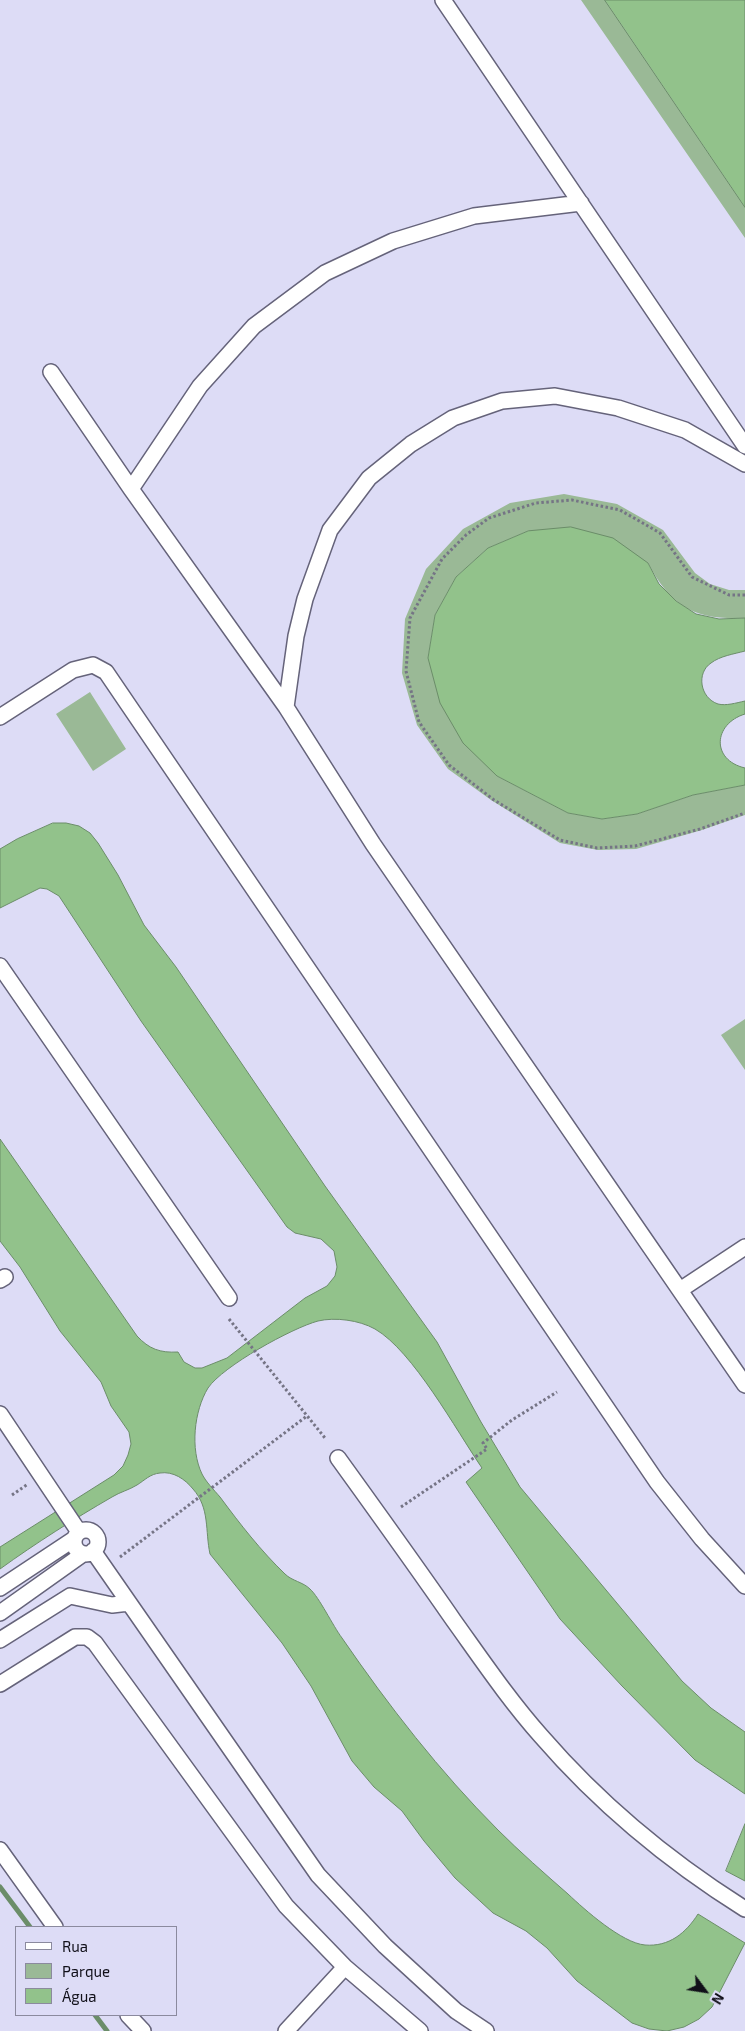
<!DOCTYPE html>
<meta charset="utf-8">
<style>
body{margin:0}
#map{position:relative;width:745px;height:2031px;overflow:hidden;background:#dddcf6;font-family:"Exo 2",sans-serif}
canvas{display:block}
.legend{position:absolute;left:15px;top:1926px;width:162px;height:90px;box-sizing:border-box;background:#dddcf6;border:1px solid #8b8a9e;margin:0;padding:6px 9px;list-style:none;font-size:15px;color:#111019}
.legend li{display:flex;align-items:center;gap:10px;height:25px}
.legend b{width:25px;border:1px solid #8b8a9e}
.north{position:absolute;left:680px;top:1966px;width:50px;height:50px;-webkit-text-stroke:4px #dddcf6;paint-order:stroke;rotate:121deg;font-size:14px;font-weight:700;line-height:20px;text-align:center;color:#111019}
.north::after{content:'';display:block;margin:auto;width:18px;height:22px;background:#111019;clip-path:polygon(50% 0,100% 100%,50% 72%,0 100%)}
</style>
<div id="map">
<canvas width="745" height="2031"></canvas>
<ul class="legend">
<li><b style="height:6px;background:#fff"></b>Rua</li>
<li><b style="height:14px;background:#9ab996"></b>Parque</li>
<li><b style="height:14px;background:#92c28b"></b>Água</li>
</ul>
<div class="north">N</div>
</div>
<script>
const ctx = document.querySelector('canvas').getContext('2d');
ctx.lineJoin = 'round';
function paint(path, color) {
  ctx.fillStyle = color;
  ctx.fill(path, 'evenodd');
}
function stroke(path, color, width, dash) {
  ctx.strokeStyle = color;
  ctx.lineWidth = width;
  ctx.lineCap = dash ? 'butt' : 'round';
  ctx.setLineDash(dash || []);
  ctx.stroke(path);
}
paint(new Path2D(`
 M581,0H605L745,207V238Z
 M564,494L617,504L663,530L695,573L710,584L729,590H745V618C695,620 672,608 648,563L528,531L488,548L456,577L435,615L428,658L497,776L568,813L602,819L637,814L693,795L745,785V815L702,830L636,849L598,850L560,843L491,800L448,769L417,725L402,673L405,619L426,569L463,529L510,503Z
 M90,692L126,749L93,771L56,714Z
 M745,1019V1070L721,1035Z`), '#9ab996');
const water = new Path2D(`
 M605,0H745V207Z
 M571,527L613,538L648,563L659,584L676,601L696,614L719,619L745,618V651C734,654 720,656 711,663C696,673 700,698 718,704C726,706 736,703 745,701V714C713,724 711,760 745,768V785L693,795L637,814L602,819L568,813L497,776L463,743L440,703L428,658L435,615L456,577L488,548L528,531Z
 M53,823H66L79,826L90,833L98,843L118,875L144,925L176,967L325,1186L437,1342L481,1422L520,1487L682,1681L711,1708L745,1732V1794L695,1760L622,1686L560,1619L466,1482L482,1468C456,1430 413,1351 375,1329C359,1320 335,1317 318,1321C292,1328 223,1366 208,1388C194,1411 190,1449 202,1474C206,1482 214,1490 220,1497C240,1524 261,1551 285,1574C292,1581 303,1582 310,1589C319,1597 333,1626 342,1638C388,1705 440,1772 498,1830C520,1852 544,1873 568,1894C585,1910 622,1943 645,1945C669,1947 686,1933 698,1914L745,1943L712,2007L699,2019L684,2027L667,2031L649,2029L632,2023L577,1981L547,1948L526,1931L493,1913L455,1878L424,1841L402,1811L374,1787L352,1761L311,1686L282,1643L210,1554C205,1531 210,1508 193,1489C185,1479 173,1471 160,1473C150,1474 145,1480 137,1485C129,1490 120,1492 112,1497C74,1519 36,1543 0,1569V1547L114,1475L123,1466L128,1455L131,1444L129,1432L111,1406L101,1382L60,1331L20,1267L0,1241V1139L137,1336C149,1349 160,1353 178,1352L184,1362L195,1368H202L227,1358L305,1298L327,1286L335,1276L337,1267L334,1251L321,1239L295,1233L287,1227L141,1021L59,896L47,889L40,888L0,908V849L17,839Z
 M745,1824V1881L726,1871Z`);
paint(water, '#92c28b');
stroke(water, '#6b8d69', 1);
stroke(new Path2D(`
 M0,1887L30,1927
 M95,2015L107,2031`), '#6b8d69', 5);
const minor = new Path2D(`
 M443,0L745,446
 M51,372L131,489L286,707L373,844L745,1385
 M131,489L200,386L254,326L325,273L393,241L474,216L581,203
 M286,707L296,636L305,599L330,530L369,478L411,444L453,418L502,401L555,396L618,408L685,430L745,464
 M0,717L73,670L93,665L106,672L657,1482L702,1539L745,1586
 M0,966L229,1298
 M0,1280L5,1277
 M680,1290L745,1247
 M0,1414L79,1532
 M338,1458C377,1512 416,1566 454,1621C482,1660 509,1700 541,1736C599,1803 670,1862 745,1909
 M74 1542a12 12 0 1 1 24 0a12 12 0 1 1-24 0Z
 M93,1551L318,1875L385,1946L456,2011L486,2031
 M0,1588L74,1539
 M0,1613L83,1554
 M0,1640L70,1596L112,1605L129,1603
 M0,1684L75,1637H87L95,1643L286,1906L345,1967L420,2031
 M0,1850L55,1927
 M128,2015L143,2031
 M286,2031L345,1967`);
stroke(minor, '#65637a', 18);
stroke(new Path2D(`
 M745,595H729L692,577L660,533L620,510L572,500L536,503L489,518L466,535L442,559L410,618L406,671L419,722L449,765L494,800L560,840L597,848L635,846L700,829L745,813
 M229,1319L325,1438
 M12,1495L28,1484
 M401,1507L487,1449L483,1443L512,1420L557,1392
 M120,1557L307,1416`), '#757485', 3, [2.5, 2.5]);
stroke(minor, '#fff', 15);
</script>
